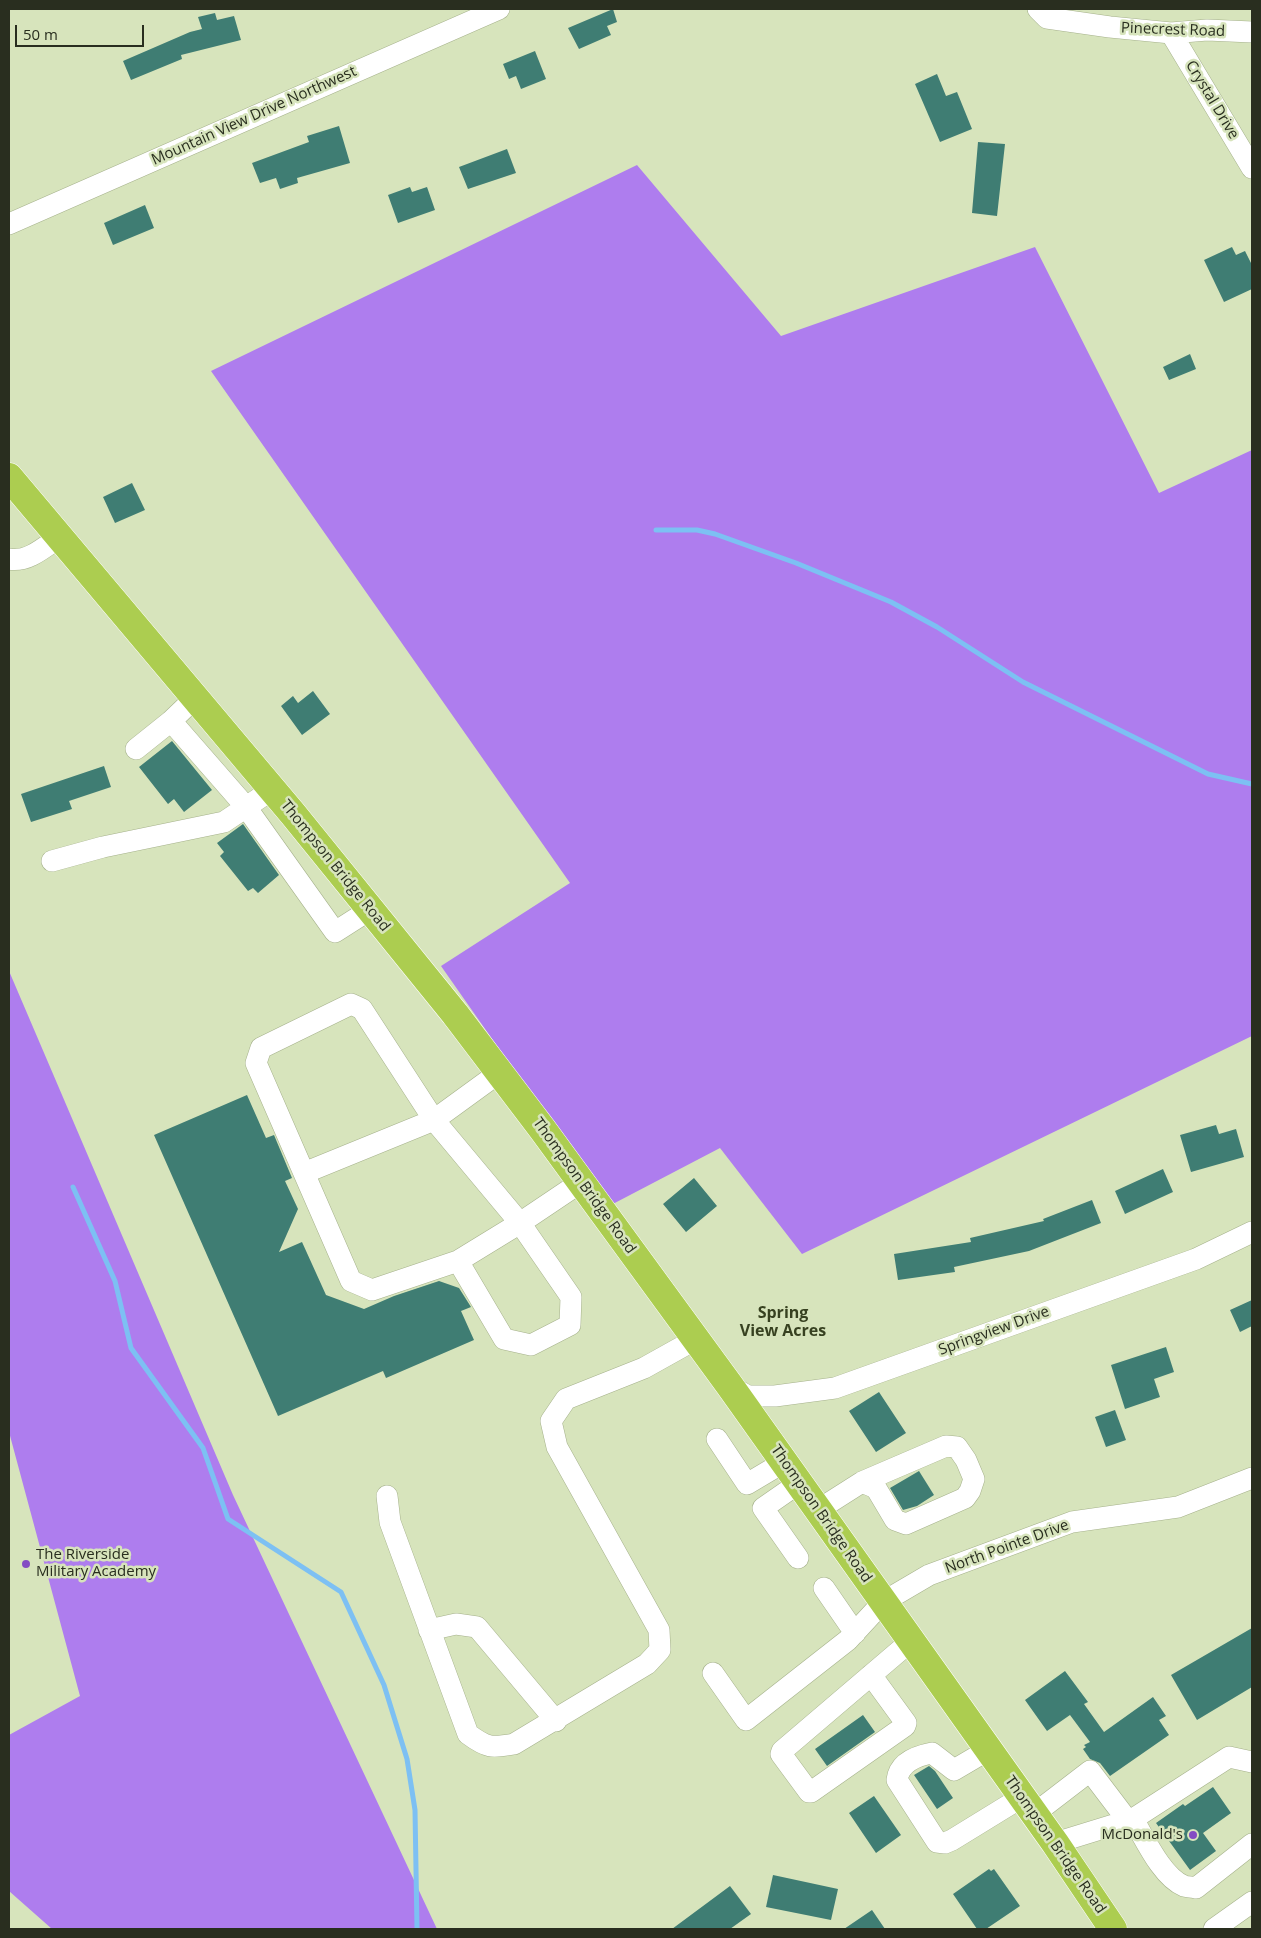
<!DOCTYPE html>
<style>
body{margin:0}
#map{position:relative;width:1261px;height:1938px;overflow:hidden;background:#d7e4bc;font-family:"Open Sans",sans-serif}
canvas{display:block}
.frame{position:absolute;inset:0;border:10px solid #292e1f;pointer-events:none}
.scale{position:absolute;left:15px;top:25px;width:129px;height:22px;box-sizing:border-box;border:2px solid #292e1f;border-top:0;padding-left:6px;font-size:15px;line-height:18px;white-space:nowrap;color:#292e1f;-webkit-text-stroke:4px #d7e4bc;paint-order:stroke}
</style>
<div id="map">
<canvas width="1261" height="1938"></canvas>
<div class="frame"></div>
<div class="scale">50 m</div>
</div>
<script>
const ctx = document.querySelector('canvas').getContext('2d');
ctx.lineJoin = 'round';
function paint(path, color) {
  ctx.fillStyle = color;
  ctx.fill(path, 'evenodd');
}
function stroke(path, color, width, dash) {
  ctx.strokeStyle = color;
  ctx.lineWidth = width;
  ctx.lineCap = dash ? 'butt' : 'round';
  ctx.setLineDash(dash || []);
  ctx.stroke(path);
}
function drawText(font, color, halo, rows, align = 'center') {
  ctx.font = font + ' "Open Sans",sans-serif';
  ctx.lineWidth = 5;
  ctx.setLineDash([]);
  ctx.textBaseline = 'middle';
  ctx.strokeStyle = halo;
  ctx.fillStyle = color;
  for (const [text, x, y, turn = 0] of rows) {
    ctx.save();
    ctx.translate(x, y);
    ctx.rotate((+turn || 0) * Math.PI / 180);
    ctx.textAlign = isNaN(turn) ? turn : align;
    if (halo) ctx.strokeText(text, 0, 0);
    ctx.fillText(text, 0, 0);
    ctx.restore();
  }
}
paint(new Path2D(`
 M637,165L781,336L1035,247L1159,493L1252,450V1036L802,1254L720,1148L609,1206L441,966L570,883L211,371Z
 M9,971L233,1495L437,1929H52L9,1891V1735L80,1696L9,1432Z`), '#ae7dee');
stroke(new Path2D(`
 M656,530H697L715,534L796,563L891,602L937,627L1023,682L1208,774L1252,784
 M73,1187L115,1281L131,1348L203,1448L228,1519L341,1592L384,1685L407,1759L415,1810L417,1929`), '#7dc0f3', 5);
paint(new Path2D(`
 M613,9L617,22L607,26L611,35L579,49L568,28Z
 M215,13L217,20L234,16L241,40L181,55L182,59L131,80L123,61L190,32L202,29L198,17Z
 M535,51L546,79L521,89L516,76L509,79L503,64Z
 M937,74L946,96L957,92L972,129L940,142L915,84Z
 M339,126L350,163L297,178L298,183L280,189L276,178L260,183L252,163L309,142L307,136Z
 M978,142L1005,144L997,216L972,213Z
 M507,149L516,173L468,189L459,167Z
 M410,187L412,192L427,187L435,210L398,223L388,195Z
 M145,205L154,228L113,245L104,223Z
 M1232,247L1236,255L1245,251L1252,265V289L1224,302L1204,260Z
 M1190,354L1196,369L1169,380L1163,367Z
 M132,483L145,510L115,523L103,497Z
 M313,691L330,714L302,735L281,706L293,696L298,703Z
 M172,741L212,790L184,812L174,799L168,804L139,767Z
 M104,766L111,787L69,801L72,809L31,822L21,794Z
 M243,824L279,875L258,893L253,888L248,891L220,856L224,852L217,843Z
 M247,1095L266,1138L274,1135L292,1178L285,1181L298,1209L279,1252L302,1242L326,1295L364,1309L394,1296L439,1281L459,1288L471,1307L461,1311L474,1340L386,1378L383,1371L278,1416L154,1135Z
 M1216,1125L1219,1134L1236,1129L1244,1157L1191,1172L1180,1135Z
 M1163,1169L1173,1192L1125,1214L1115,1191Z
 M694,1178L717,1206L686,1232L663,1204Z
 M1092,1200L1101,1223L1029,1251L954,1267L955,1272L898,1280L894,1254L971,1242L970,1238L1044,1221L1043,1219Z
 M1252,1300V1326L1240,1332L1230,1310Z
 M1166,1347L1174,1372L1154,1379L1160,1397L1125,1409L1111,1365Z
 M879,1392L906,1433L876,1452L849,1411Z
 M1115,1410L1126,1440L1106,1447L1095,1417Z
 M919,1471L934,1495L917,1506L903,1510L890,1488Z
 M1252,1628V1687L1197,1720L1171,1675Z
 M1065,1671L1088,1702L1084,1704L1104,1732L1153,1697L1166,1716L1159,1720L1169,1735L1110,1776L1100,1763L1090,1759L1083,1749L1086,1747L1084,1745L1090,1742L1070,1715L1047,1731L1025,1700Z
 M863,1715L875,1732L827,1766L815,1749Z
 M929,1766L935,1771L953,1798L937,1809L914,1775Z
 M1213,1787L1231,1813L1203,1833L1216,1851L1190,1870L1156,1823L1183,1804L1185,1806Z
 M874,1796L901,1835L876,1853L849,1813Z
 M989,1869L991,1871L994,1869L1020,1906L986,1929H977L953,1894Z
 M773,1875L838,1889L831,1920L766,1907Z
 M730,1886L751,1914L730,1929H672Z
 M872,1910L885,1929H844Z`), '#3f7d73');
const minor = new Path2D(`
 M1038,9L1047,18L1110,27L1171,33L1207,30L1252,32
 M1171,33L1252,168
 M9,224L499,9
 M9,559C27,563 45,547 59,537
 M195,698L171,721L246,807L335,932L371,909
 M136,749L171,721
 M52,861L103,847L224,822L273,789
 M500,1072L434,1120L362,1009L351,1004L261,1048L256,1063L351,1281L372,1290L458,1261L504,1339L531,1345L570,1325L571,1297L520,1223L581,1182
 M304,1173L434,1120L520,1223L458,1261
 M730,1386L748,1396H775L835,1388L1196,1259L1252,1232
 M717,1439L747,1484L784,1462
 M387,1496L390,1522L468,1734C487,1748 491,1748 514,1744L647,1664L660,1650L659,1630L557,1447L551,1421L566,1399L644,1368L696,1339
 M818,1510L862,1482L946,1446L957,1447L966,1460L974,1479L970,1491L965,1498L906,1524L895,1520L876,1488L862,1482
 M798,1558L763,1508L799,1483
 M824,1588L855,1633
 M429,1630L456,1624L477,1627L556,1721
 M713,1673L746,1720L848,1640L883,1602L929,1575L1072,1522L1178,1507L1252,1478
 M871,1675L906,1723L905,1726L811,1792H809L781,1754L782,1751L911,1641
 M988,1750L954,1770L932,1753C916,1756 899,1763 897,1780L937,1842L945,1843L952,1840L1022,1797
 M1034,1814L1090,1771L1128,1821
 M1133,1819C1145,1839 1162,1877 1184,1886C1187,1887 1193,1887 1196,1888L1252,1844
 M1055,1843L1133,1819L1229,1757L1252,1762
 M1214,1929L1252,1902`);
const highway = new Path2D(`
 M9,477L293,814L455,1014L543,1130L730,1386L1055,1843L1113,1929`);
stroke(minor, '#a5b18b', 22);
stroke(highway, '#fff', 29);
stroke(minor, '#fff', 21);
stroke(highway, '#accd50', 28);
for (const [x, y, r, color] of [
 [26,1564,5,"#844cc3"],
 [1193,1835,5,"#844cc3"]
]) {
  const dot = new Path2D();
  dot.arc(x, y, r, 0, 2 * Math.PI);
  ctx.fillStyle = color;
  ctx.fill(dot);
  stroke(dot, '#d7e4bc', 2);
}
drawText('15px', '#292e1f', '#d7e4bc', [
 ["Pinecrest Road",1173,30,2],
 ["Crystal Drive",1212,100,59],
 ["Mountain View Drive Northwest",254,116,-24],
 ["Thompson Bridge Road",335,866,51],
 ["Thompson Bridge Road",584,1186,54],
 ["Springview Drive",994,1331,-20],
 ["Thompson Bridge Road",821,1514,55],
 ["North Pointe Drive",1007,1547,-20],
 ["Thompson Bridge Road",1055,1845,55]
]);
drawText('15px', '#292e1f', '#d7e4bc', [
 ["The Riverside",36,1555],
 ["Military Academy",36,1572],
 ["McDonald's",1183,1835,"right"]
], 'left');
drawText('bold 16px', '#374120', '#d7e4bc', [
 ["Spring",783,1313],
 ["View Acres",783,1331]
]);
</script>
